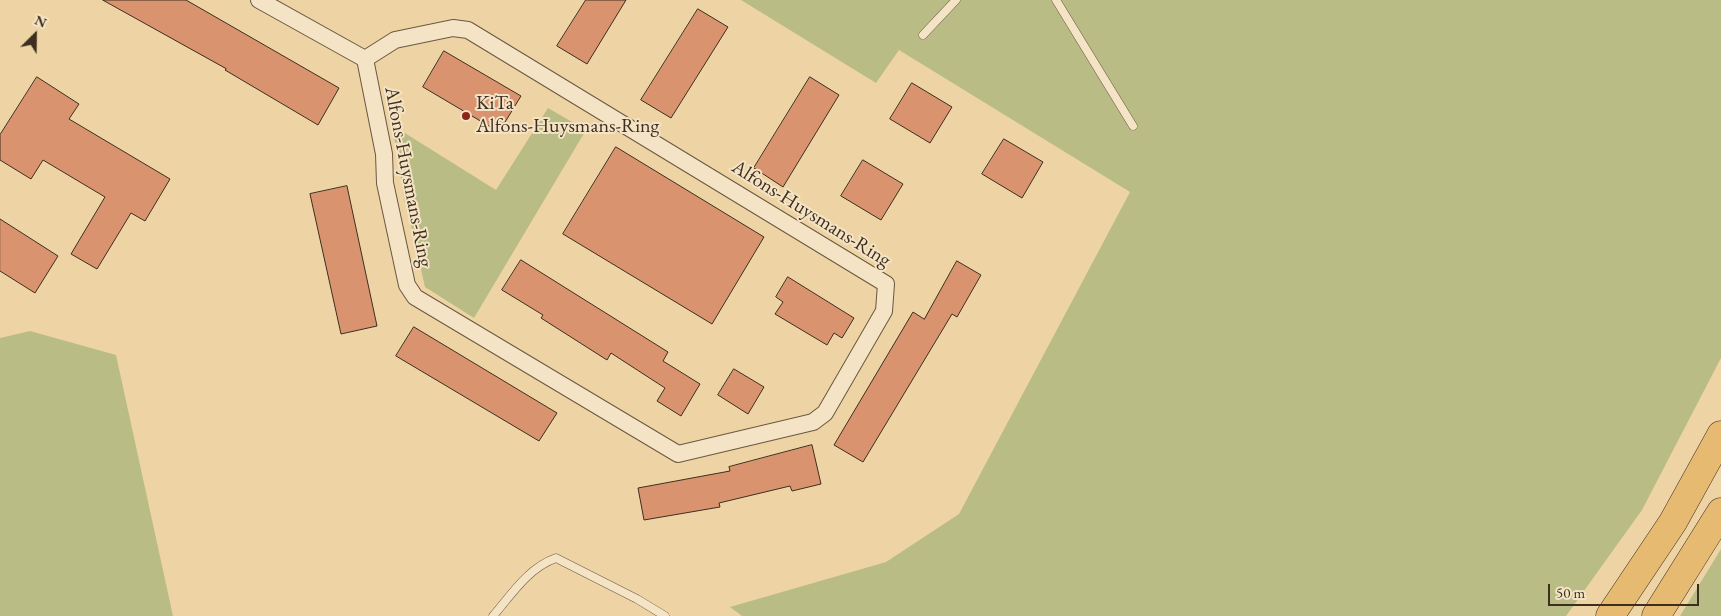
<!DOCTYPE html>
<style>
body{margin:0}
#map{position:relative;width:1721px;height:616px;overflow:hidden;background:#eed4a4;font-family:"EB Garamond",serif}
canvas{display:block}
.north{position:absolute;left:10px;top:10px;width:50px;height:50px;-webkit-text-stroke:4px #f4e3c4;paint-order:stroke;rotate:23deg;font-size:14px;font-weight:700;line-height:20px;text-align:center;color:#3d2e20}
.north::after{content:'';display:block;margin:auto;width:18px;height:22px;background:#3d2e20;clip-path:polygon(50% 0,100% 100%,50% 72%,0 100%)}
.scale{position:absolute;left:1548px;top:584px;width:151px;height:22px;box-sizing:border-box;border:2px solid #3d2e20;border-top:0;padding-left:6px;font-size:15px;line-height:18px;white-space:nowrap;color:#3d2e20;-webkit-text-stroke:4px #f4e3c4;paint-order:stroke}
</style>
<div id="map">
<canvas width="1721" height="616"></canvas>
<div class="north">N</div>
<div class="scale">50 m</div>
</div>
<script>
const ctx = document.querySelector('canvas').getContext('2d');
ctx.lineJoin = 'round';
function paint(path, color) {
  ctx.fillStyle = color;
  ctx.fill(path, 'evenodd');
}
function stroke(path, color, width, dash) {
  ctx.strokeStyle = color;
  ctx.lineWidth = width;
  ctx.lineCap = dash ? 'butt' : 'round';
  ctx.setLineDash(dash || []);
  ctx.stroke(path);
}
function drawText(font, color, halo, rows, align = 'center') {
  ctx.font = font + ' "EB Garamond",serif';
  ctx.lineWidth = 4;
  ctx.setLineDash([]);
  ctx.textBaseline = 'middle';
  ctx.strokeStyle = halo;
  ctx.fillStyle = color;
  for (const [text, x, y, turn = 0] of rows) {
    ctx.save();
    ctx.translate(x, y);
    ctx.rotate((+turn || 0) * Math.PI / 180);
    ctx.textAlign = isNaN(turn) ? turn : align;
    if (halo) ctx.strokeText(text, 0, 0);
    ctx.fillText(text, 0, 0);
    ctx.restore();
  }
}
paint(new Path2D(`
 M741,0H1721V358L1642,510L1566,616H742L730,607L886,562L959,514L1130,192L899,50L876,83Z
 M548,108L586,130L474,318L425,287L410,221L421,220L418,202L405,203L392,125L496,190Z
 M30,331L116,355L173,616H0V338Z
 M1721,549V616H1680Z`), '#b9bd85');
const building = new Path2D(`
 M103,0H186L339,88L318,125L225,70L226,69Z
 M586,0H626L587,64L557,46Z
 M698,9L728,27L671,118L641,100Z
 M444,51L521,96L499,132L423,87Z
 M37,77L79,104L69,119L170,179L145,221L131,213L97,269L71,254L105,197L43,160L31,179L0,160V135Z
 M810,77L839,95L783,187L754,168Z
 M912,83L952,107L930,143L890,119Z
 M1004,139L1043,162L1022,198L982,174Z
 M616,147L764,237L712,324L563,234Z
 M863,160L903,184L881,220L841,196Z
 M347,186L377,326L341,334L310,194Z
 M0,219L58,256L35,293L0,271Z
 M521,260L668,352L663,361L700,384L681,416L657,401L665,388L611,353L607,360L541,318L543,315L502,290Z
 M957,261L981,275L957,317L952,314L863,462L834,445L913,312L924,319Z
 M788,277L854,318L842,338L834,333L827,345L775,314L783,302L776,297Z
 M414,327L557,413L539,441L396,356Z
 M734,369L764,387L748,414L718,395Z
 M812,445L821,484L792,491L790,486L719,503L720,507L644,520L638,488L730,471L729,467Z`);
paint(building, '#d9946f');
stroke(building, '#3d2e20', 1);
const lane = new Path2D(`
 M1056,0L1133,126
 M923,35L956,0
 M493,616C512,594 528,568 556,558L637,599L665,616`);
const street = new Path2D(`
 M259,0L365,59
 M453,28L468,30L886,284L884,311L825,413L813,422L678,454L415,297L407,285L385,183L384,154L365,59L395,40Z`);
const highway = new Path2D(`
 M1610,616L1673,522L1721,435
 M1656,616L1721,512`);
stroke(lane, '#695841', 9);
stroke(street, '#695841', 18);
stroke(highway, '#3d2e20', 29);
stroke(lane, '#f4e3c4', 8);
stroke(street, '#f4e3c4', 16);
stroke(highway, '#e7ba72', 28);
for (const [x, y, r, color] of [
 [466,116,5,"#8f2418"]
]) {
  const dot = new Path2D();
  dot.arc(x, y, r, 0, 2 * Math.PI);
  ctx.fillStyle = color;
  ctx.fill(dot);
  stroke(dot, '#f4e3c4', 2);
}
drawText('20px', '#3d2e20', '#f4e3c4', [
 ["KiTa",476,104],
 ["Alfons-Huysmans-Ring",476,127]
], 'left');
drawText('20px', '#3d2e20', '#f4e3c4', [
 ["Alfons-Huysmans-Ring",408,177,79],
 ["Alfons-Huysmans-Ring",811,214,32]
]);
</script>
